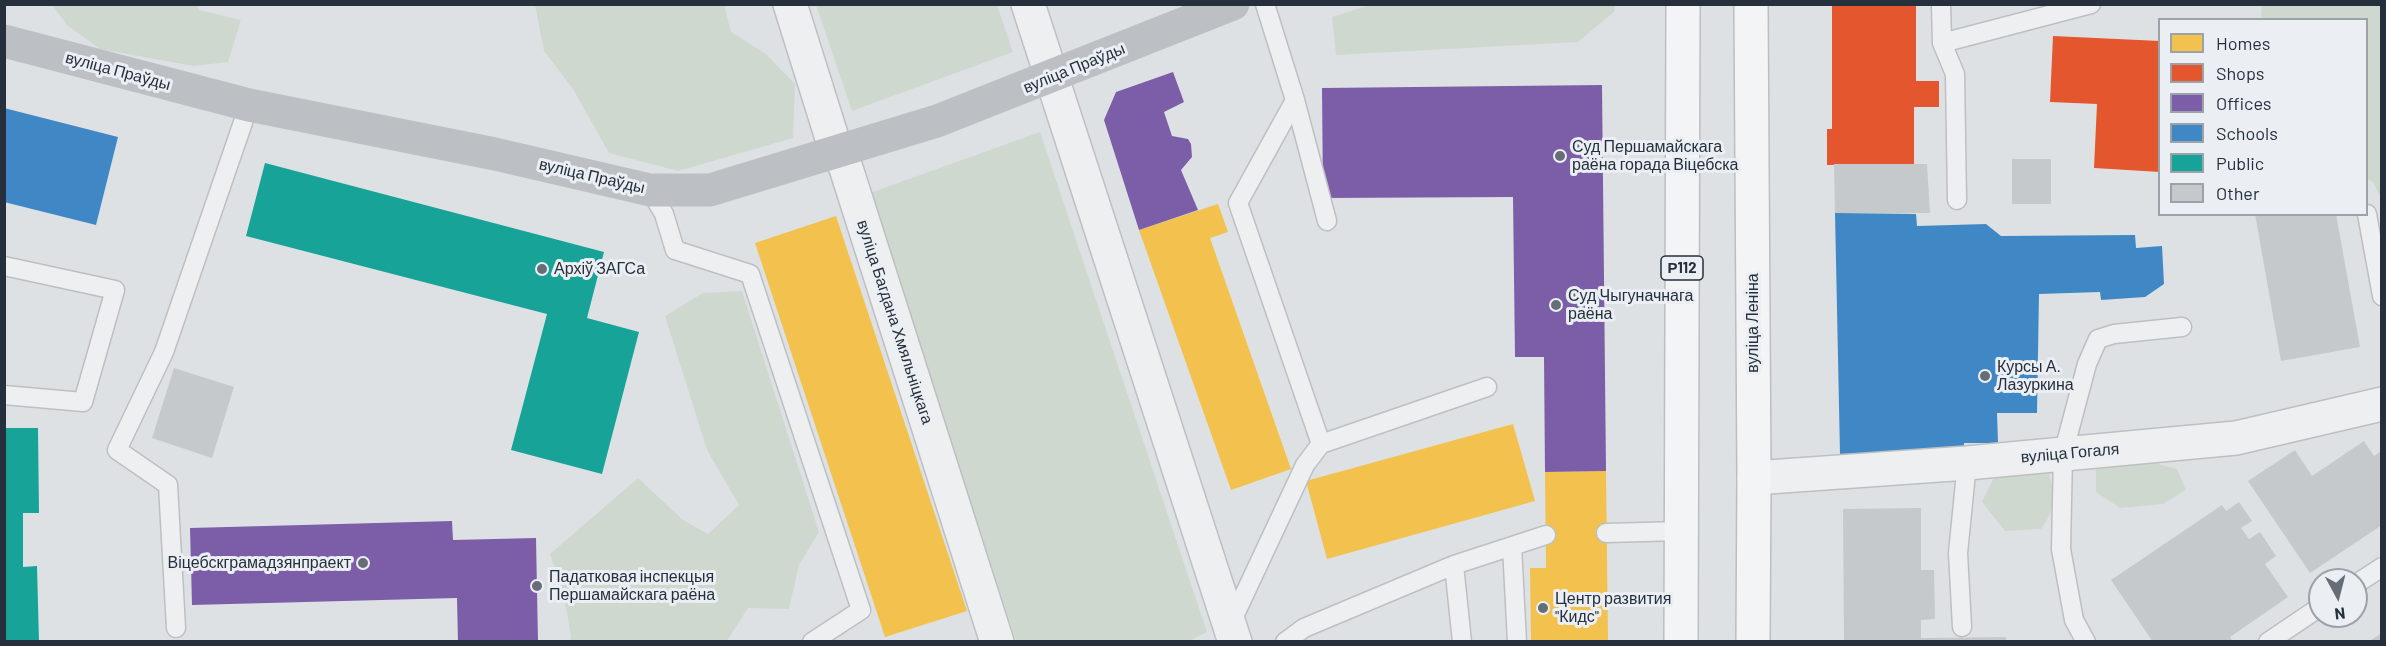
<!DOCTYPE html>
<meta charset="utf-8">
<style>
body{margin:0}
#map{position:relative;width:2386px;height:646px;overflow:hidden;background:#dee1e4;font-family:Barlow,sans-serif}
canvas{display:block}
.frame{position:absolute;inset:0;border:6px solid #262f3c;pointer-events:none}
.legend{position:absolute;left:2158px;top:18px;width:210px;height:198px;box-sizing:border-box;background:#ebeff4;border:2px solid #9ca2aa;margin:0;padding:8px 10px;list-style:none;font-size:18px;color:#262f3c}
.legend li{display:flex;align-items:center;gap:12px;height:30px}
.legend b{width:30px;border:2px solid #9ca2aa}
.north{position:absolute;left:2308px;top:568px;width:60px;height:60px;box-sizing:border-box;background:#ebeff4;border:2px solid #9ca2aa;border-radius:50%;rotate:173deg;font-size:16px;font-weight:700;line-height:24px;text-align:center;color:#262f3c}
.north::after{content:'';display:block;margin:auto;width:21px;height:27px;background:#666d77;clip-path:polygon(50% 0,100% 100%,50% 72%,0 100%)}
</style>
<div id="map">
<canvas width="2386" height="646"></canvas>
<div class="frame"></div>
<ul class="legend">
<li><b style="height:16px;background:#f2c14e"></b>Homes</li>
<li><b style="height:16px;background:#e4572e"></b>Shops</li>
<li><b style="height:16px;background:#7b5ea7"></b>Offices</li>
<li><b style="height:16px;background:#3f88c5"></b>Schools</li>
<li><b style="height:16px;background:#17a398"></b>Public</li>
<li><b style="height:16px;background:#c6c9cc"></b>Other</li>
</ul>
<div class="north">N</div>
</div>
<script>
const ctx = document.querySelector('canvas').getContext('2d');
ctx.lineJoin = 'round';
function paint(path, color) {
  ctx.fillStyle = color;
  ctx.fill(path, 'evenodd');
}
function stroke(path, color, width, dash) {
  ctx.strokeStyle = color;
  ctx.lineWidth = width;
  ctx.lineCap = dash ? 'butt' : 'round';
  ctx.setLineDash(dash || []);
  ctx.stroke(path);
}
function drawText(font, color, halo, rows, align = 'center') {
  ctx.font = font + ' Barlow,sans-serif';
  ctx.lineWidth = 6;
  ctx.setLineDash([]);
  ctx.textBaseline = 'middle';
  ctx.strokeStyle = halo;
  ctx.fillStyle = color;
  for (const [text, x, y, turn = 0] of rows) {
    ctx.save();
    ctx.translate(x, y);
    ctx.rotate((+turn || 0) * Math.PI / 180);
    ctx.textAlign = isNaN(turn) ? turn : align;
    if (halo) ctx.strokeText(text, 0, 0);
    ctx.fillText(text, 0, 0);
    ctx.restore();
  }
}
paint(new Path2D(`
 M1373,4H1614L1615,11L1578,42L1336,55L1332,17Z
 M52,5H197L199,10L241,20L228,62L194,66L100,49L68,26Z
 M535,5H724L731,32L766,54L795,84L793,138L678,171L609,153L573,89L544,51Z
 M816,5H997L1013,52L852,111Z
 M2262,5H2381V198L2373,182L2367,179L2366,20L2261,19Z
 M1040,132L1207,632L1187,642L1016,641L870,193Z
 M742,291L819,532L799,565L789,609L748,608L727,641H570L571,636L564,596L550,554L638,478L683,520L708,534L739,505L707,450L665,316L703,293Z
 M2135,458L2177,469L2186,490L2163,504L2120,508L2096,492V468Z
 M2032,468L2049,474C2057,500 2057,506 2041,529L2005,531L1982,502L1993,479Z`), '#cfd8cf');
paint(new Path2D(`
 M1218,204L1228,232L1210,238L1291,469L1231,490L1139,230Z
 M836,216L967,611L885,637L755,243Z
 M1513,424L1535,501L1327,559L1306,481Z
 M1606,471L1608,642H1531L1530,568H1546L1545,472Z`), '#f2c14e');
paint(new Path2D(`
 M1832,4H1916V81H1939V107H1914V164L1827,165V129H1832Z
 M2053,36L2160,41V172L2094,168L2097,104L2050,102Z`), '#e4572e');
paint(new Path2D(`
 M1173,72L1184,102L1164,112L1172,136L1188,139L1191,144L1192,157L1181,170L1198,210L1139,230L1104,120L1116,92Z
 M1602,85L1606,471L1545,472L1544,357H1515L1513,197L1323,198L1322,88Z
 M452,521L453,540L536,538L538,642H458L457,598L192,605L190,528Z`), '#7b5ea7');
paint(new Path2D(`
 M4,108L118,137L96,225L4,202Z
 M1835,213L1916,214L1917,226L1986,224L2001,236L2135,235L2136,248L2162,246L2164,284L2145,297L2101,300L2100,292L2039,294L2037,413H1997L1998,443H1964V451L1840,454Z`), '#3f88c5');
paint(new Path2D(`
 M265,163L604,252L587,318L639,332L602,474L511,450L547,314L246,236Z
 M4,428H38L39,513H23V567L37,566L39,642H4Z`), '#17a398');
paint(new Path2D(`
 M2012,159H2051V204H2012Z
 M1834,164H1927L1930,213H1835Z
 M2255,214H2336L2360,347L2281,361Z
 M174,368L234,387L212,458L152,438Z
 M2364,441L2374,456L2382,451V525L2310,573L2248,481L2295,450L2312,476Z
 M2239,502L2252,521L2241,528L2249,539L2260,532L2276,556L2265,564L2288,597L2230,637L2233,642H2153L2111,580L2222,505L2226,511Z
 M1921,508V570H1934L1935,619L1921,620V638L2006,637V642H1844L1843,509Z
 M2382,633V642H2368Z`), '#c6c9cc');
const lane = new Path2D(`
 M1265,4L1295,100L1327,221
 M1941,4L1942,43L1955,74L1957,200
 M1942,43L2091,4
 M1295,100L1238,203L1321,444
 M650,190L664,214L675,250L750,274L861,610L812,642
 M2367,214L2382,296
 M4,266L115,290L83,402L4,395
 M1606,533L1681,531
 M1512,546L1517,642
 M1454,565L1462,642
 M2356,584L2382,567
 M1230,625L1305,465L1321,444L1487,387
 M1962,627L1958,553L1967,463
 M176,628L168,485L117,450L164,352L249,105
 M1285,642L1304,628L1454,565L1546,535
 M2086,642L2074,620L2061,549L2063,454L2087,364L2098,339L2114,334L2182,327
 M2268,642L2320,607`);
const street = new Path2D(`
 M790,4L837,154L845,165L997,642
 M1028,4L1235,642
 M1754,478L1967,463L2236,438L2382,404`);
const primary = new Path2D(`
 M1751,4L1754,478L1753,642
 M1681,642L1683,4`);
stroke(lane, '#bdbfc2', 21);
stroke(street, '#bdbfc2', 36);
stroke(primary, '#bbbec2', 36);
stroke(lane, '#eeeff1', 18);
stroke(street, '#eeeff1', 33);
stroke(new Path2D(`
 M4,41L249,105L495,154L650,190H710L937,121L1233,4`), '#bcc0c4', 33);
stroke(primary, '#f2f4f5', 33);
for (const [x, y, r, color] of [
 [1560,156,6,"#666d77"],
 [542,269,6,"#666d77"],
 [1556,305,6,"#666d77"],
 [1985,376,6,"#666d77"],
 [363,563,6,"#666d77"],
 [537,586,6,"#666d77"],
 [1543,608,6,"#666d77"]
]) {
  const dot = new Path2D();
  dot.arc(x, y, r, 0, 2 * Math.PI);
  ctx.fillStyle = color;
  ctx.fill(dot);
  stroke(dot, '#ebeff4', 2);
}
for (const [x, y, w] of [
 [1682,268,42]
]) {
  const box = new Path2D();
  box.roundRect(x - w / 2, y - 12, w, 24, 4.5);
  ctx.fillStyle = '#ebeff4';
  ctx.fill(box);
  stroke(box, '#262f3c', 1.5);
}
drawText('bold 15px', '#262f3c', null, [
 ["Р112",1682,268]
]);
drawText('16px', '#262f3c', '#ebeff4', [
 ["вуліца Праўды",1074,68,-22],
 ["вуліца Праўды",118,71,15],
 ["вуліца Праўды",592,176,13],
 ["вуліца Багдана Хмяльніцкага",895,322,72],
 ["вуліца Леніна",1753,323,-90],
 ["вуліца Гогаля",2070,453,-5]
]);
drawText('16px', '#262f3c', '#ebeff4', [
 ["Суд Першамайскага",1572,147],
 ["раёна горада Віцебска",1572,165],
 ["Архіў ЗАГСа",554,269],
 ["Суд Чыгуначнага",1568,296],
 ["раёна",1568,314],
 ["Курсы А.",1997,367],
 ["Лазуркина",1997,385],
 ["Віцебскграмадзянпраект",351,563,"right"],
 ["Падатковая інспекцыя",549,577],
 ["Першамайскага раёна",549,595],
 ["Центр развития",1555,599],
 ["\"Кидс\"",1555,617]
], 'left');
</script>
